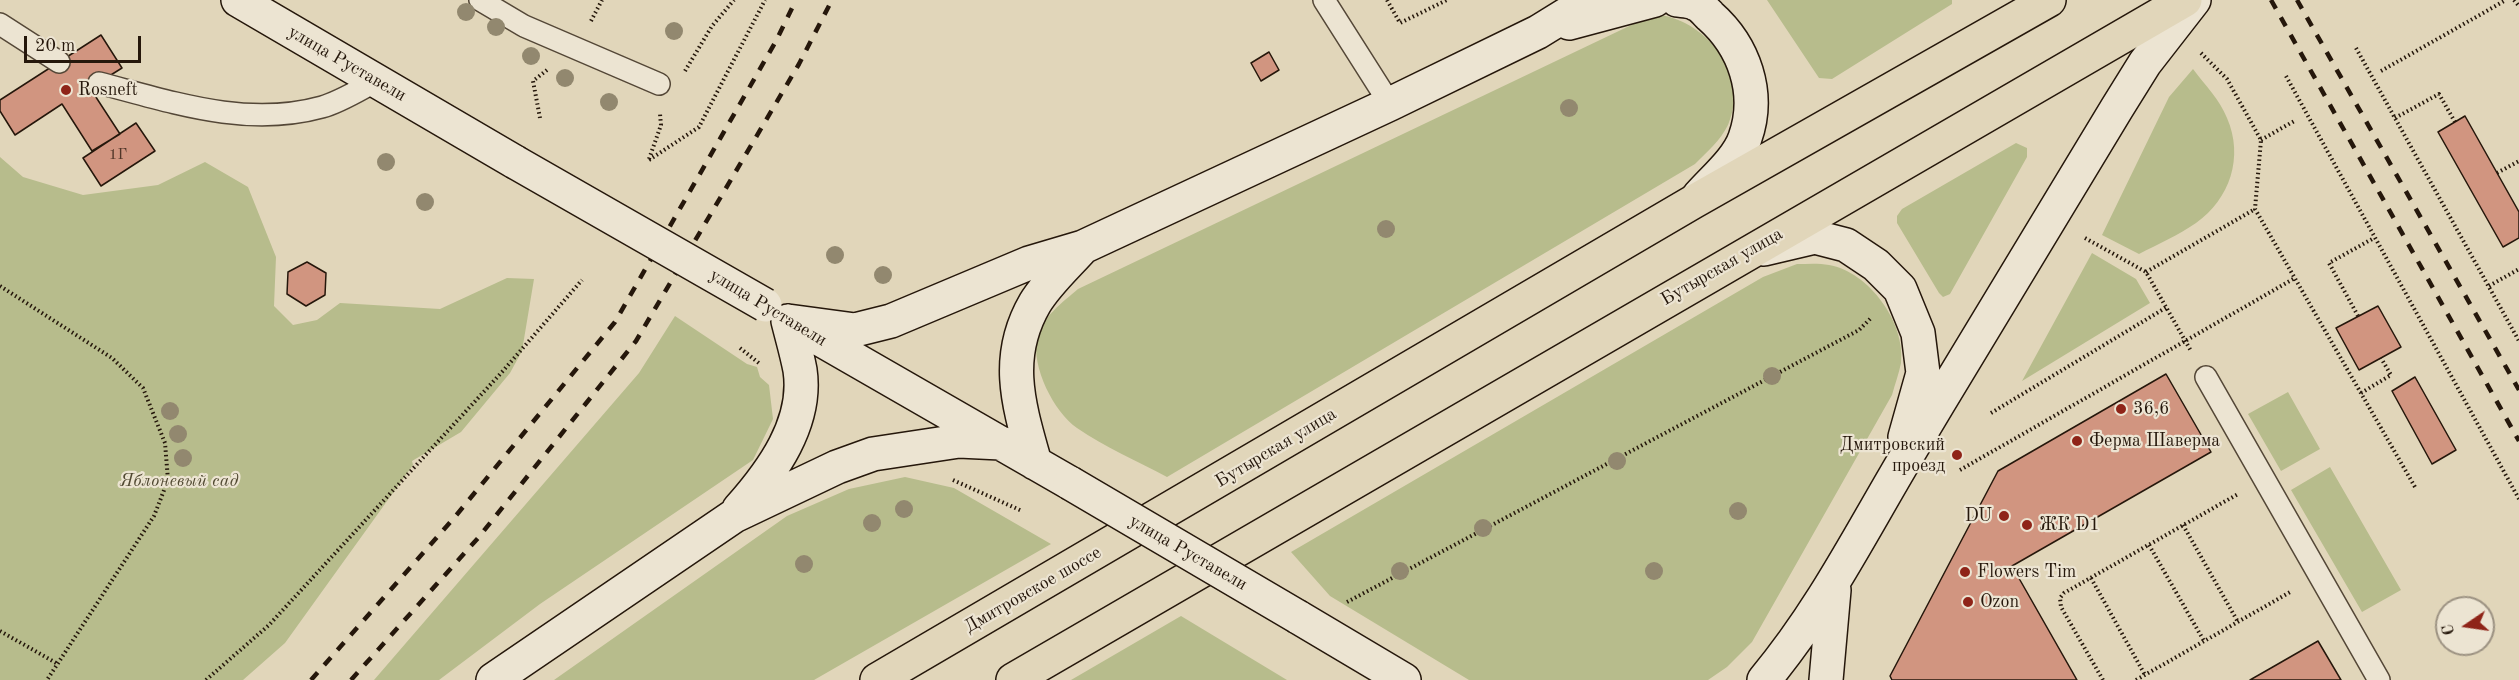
<!DOCTYPE html>
<meta charset="utf-8">
<style>
body{margin:0}
#map{position:relative;width:2519px;height:680px;overflow:hidden;background:#e1d6ba;font-family:"Old Standard TT",serif}
canvas{display:block}
.north{position:absolute;left:2435px;top:596px;width:60px;height:60px;box-sizing:border-box;background:#ece4d2;border:2px solid #9c9282;border-radius:50%;rotate:257deg;font-size:16px;font-weight:700;line-height:24px;text-align:center;color:#25170b}
.north::after{content:'';display:block;margin:auto;width:21px;height:27px;background:#8f2418;clip-path:polygon(50% 0,100% 100%,50% 72%,0 100%)}
.scale{position:absolute;left:24px;top:36px;width:117px;height:27px;box-sizing:border-box;border:3px solid #25170b;border-top:0;padding-left:8px;font-size:18px;line-height:21px;white-space:nowrap;color:#25170b;-webkit-text-stroke:4px #ece4d2;paint-order:stroke}
</style>
<div id="map">
<canvas width="2519" height="680"></canvas>
<div class="north">С</div>
<div class="scale">20 m</div>
</div>
<script>
const ctx = document.querySelector('canvas').getContext('2d');
ctx.lineJoin = 'round';
function paint(path, color) {
  ctx.fillStyle = color;
  ctx.fill(path, 'evenodd');
}
function stroke(path, color, width, dash) {
  ctx.strokeStyle = color;
  ctx.lineWidth = width;
  ctx.lineCap = dash ? 'butt' : 'round';
  ctx.setLineDash(dash || []);
  ctx.stroke(path);
}
function drawText(font, color, halo, rows, align = 'center') {
  ctx.font = font + ' "Old Standard TT",serif';
  ctx.lineWidth = 4.5;
  ctx.setLineDash([]);
  ctx.textBaseline = 'middle';
  ctx.strokeStyle = halo;
  ctx.fillStyle = color;
  for (const [text, x, y, turn = 0] of rows) {
    ctx.save();
    ctx.translate(x, y);
    ctx.rotate((+turn || 0) * Math.PI / 180);
    ctx.textAlign = isNaN(turn) ? turn : align;
    if (halo) ctx.strokeText(text, 0, 0);
    ctx.fillText(text, 0, 0);
    ctx.restore();
  }
}
paint(new Path2D(`
 M1767,0H1952V4L1832,79L1819,78Z
 M1660,15C1708,22 1750,76 1728,125C1720,141 1707,152 1695,164L1167,477C1137,461 1105,447 1077,428C1054,412 1031,367 1037,338C1041,318 1063,302 1078,289L1644,19Z
 M2193,69C2205,85 2220,100 2227,118C2244,157 2230,199 2196,223C2179,235 2158,244 2139,254L2102,235L2169,97Z
 M2016,143L2027,148V157L1950,294L1943,297L1939,293L1897,223V216L1902,209Z
 M0,157L23,177L83,195L158,185L205,162L248,187L276,257L274,306L293,325L317,320L340,303L440,309L507,278L534,279L522,351L510,373L461,432L412,461L413,465L285,643L243,680H0Z
 M2092,253L2136,279L2150,303L2022,381Z
 M1797,264C1807,264 1819,263 1829,265C1869,272 1906,323 1901,363C1899,373 1895,384 1892,395L1752,642L1727,667L1708,680H1469L1330,596L1291,552L1763,277Z
 M675,316L747,364L757,367L760,377L769,385L773,419L753,460L540,604L439,680H374L639,373Z
 M2288,392L2320,449L2281,471L2248,414Z
 M2330,467L2401,590L2362,612L2291,490Z
 M905,477L954,488L1051,544L814,680H554L787,516L849,489Z
 M1181,616L1287,680H1071Z`), '#b7bc8c');
const building = new Path2D(`
 M101,35L122,68L90,88L120,134L92,151L62,104L15,135L0,111V100Z
 M1269,52L1279,70L1261,81L1251,63Z
 M2465,116L2519,212V238L2503,247L2438,132Z
 M136,123L155,151L101,186L83,158Z
 M307,262L326,273L325,295L306,306L287,294L288,272Z
 M2378,306L2401,347L2359,370L2336,328Z
 M2166,374L2211,452L2012,566L2077,680H1892L1890,676L1998,471Z
 M2415,377L2456,450L2432,464L2392,391Z
 M2318,641L2341,680H2250L2271,668Z`);
paint(building, '#d19580');
stroke(building, '#25170b', 1.5);
const service = new Path2D(`
 M480,0L524,26L659,84
 M1324,0L1390,104
 M0,24L59,62
 M99,83C172,102 246,128 322,107C340,102 359,90 376,81
 M2206,377L2379,680`);
const secondary = new Path2D(`
 M238,0L515,162
 M1677,0C1683,1 1691,1 1696,4C1701,6 1706,12 1710,16C1744,46 1761,93 1745,138C1738,159 1714,179 1699,196
 M1569,23L1655,0
 M1764,249L1815,237L1846,245L1876,265L1900,289L1918,333L1923,373L1905,437
 M788,321L855,330L891,321L1029,263L1083,247L1390,104L1538,32L1590,0
 M804,330L1070,483
 M1035,463C1019,406 1003,358 1035,303C1047,283 1067,265 1083,247
 M739,509C772,472 808,423 800,370C797,354 792,337 788,321
 M1298,617L1404,680
 M493,680L734,516L837,467L873,454L959,441L1001,443
 M1764,680C1822,611 1862,531 1908,454C1977,338 2048,223 2117,108L2145,63L2194,0
 M1826,680L1834,590`);
const primary = new Path2D(`
 M877,680L1693,202L2049,0
 M1013,680L2185,0`);
stroke(service, '#544737', 24);
stroke(secondary, '#25170b', 36);
stroke(primary, '#25170b', 36);
stroke(new Path2D(`
 M1387,0L1400,23L1447,0
 M2514,0L2519,6
 M591,21L602,0
 M2356,48L2519,341
 M2201,53L2227,79L2261,140L2255,209L2415,487
 M685,71L712,26L734,0
 M2381,71L2506,0
 M2286,76L2519,499
 M540,118L533,81L547,70
 M2395,118L2439,94L2455,122
 M2261,140L2296,120
 M649,159L661,125L660,114
 M649,160L699,127L765,0
 M2497,173L2519,161
 M2085,238L2146,272L2191,351
 M2146,272L2255,209
 M0,286L112,358L143,388L165,443L168,480L154,516L47,680
 M2489,286L2519,269
 M2358,316L2329,263L2374,238
 M740,348L760,364
 M2361,393L2391,375L2381,358
 M1991,413L2167,307
 M1960,470L2295,278
 M953,480L1022,511
 M2183,525L2238,622
 M2149,545L2204,641
 M2091,578L2145,675
 M1347,602L1859,330L1872,317
 M0,631L58,664
 M206,680L269,625L502,372L582,280
 M2103,680L2061,607L2060,598L2064,593L2238,494
 M2136,680L2292,591`), '#25170b', 4, [1.5, 3]);
stroke(service, '#ece4d2', 21);
stroke(secondary, '#ece4d2', 33);
stroke(primary, '#e1d6ba', 33);
stroke(new Path2D(`
 M2271,0L2519,441
 M2297,0L2519,390
 M311,680L454,518L615,322L776,41L796,0
 M351,680L478,538L636,341L799,64L832,0`), '#25170b', 4.5, [10, 10]);
const secondaryBridge = new Path2D(`
 M515,162L765,305
 M1070,483L1298,617`);
stroke(secondaryBridge, '#25170b', 36, []);
stroke(secondaryBridge, '#ece4d2', 33);
ctx.fillStyle = '#92886f';
for (const [x, y] of [
 [466,12],
 [496,27],
 [674,31],
 [531,56],
 [565,78],
 [609,102],
 [1569,108],
 [386,162],
 [425,202],
 [1386,229],
 [835,255],
 [883,275],
 [1772,376],
 [170,411],
 [178,434],
 [183,458],
 [1617,461],
 [904,509],
 [1738,511],
 [872,523],
 [1483,528],
 [804,564],
 [1400,571],
 [1654,571]
]) {
  ctx.beginPath();
  ctx.arc(x, y, 9, 0, 2 * Math.PI);
  ctx.fill();
}
for (const [x, y, r, color] of [
 [66,90,6,"#8f2418"],
 [2121,409,6,"#8f2418"],
 [2077,441,6,"#8f2418"],
 [1957,455,6,"#8f2418"],
 [2004,516,6,"#8f2418"],
 [2027,525,6,"#8f2418"],
 [1965,572,6,"#8f2418"],
 [1968,602,6,"#8f2418"]
]) {
  const dot = new Path2D();
  dot.arc(x, y, r, 0, 2 * Math.PI);
  ctx.fillStyle = color;
  ctx.fill(dot);
  stroke(dot, '#ece4d2', 2);
}
drawText('15px', '#503628', null, [
 ["1Г",118,155]
]);
drawText('18px', '#25170b', '#ece4d2', [
 ["улица Руставели",347,64,30],
 ["Бутырская улица",1722,267,-30],
 ["улица Руставели",768,308,31],
 ["Бутырская улица",1276,448,-31],
 ["улица Руставели",1188,553,30],
 ["Дмитровское шоссе",1033,590,-30]
]);
drawText('18px', '#25170b', '#ece4d2', [
 ["Rosneft",78,90],
 ["36,6",2133,409],
 ["Ферма Шаверма",2089,441],
 ["Дмитровский",1945,445,"right"],
 ["проезд",1945,466,"right"],
 ["DU",1992,516,"right"],
 ["ЖК D1",2039,525],
 ["Flowers Tim",1977,572],
 ["Ozon",1980,602]
], 'left');
drawText('italic 18px', '#514932', '#ece4d2', [
 ["Яблоневый сад",179,481]
]);
</script>
